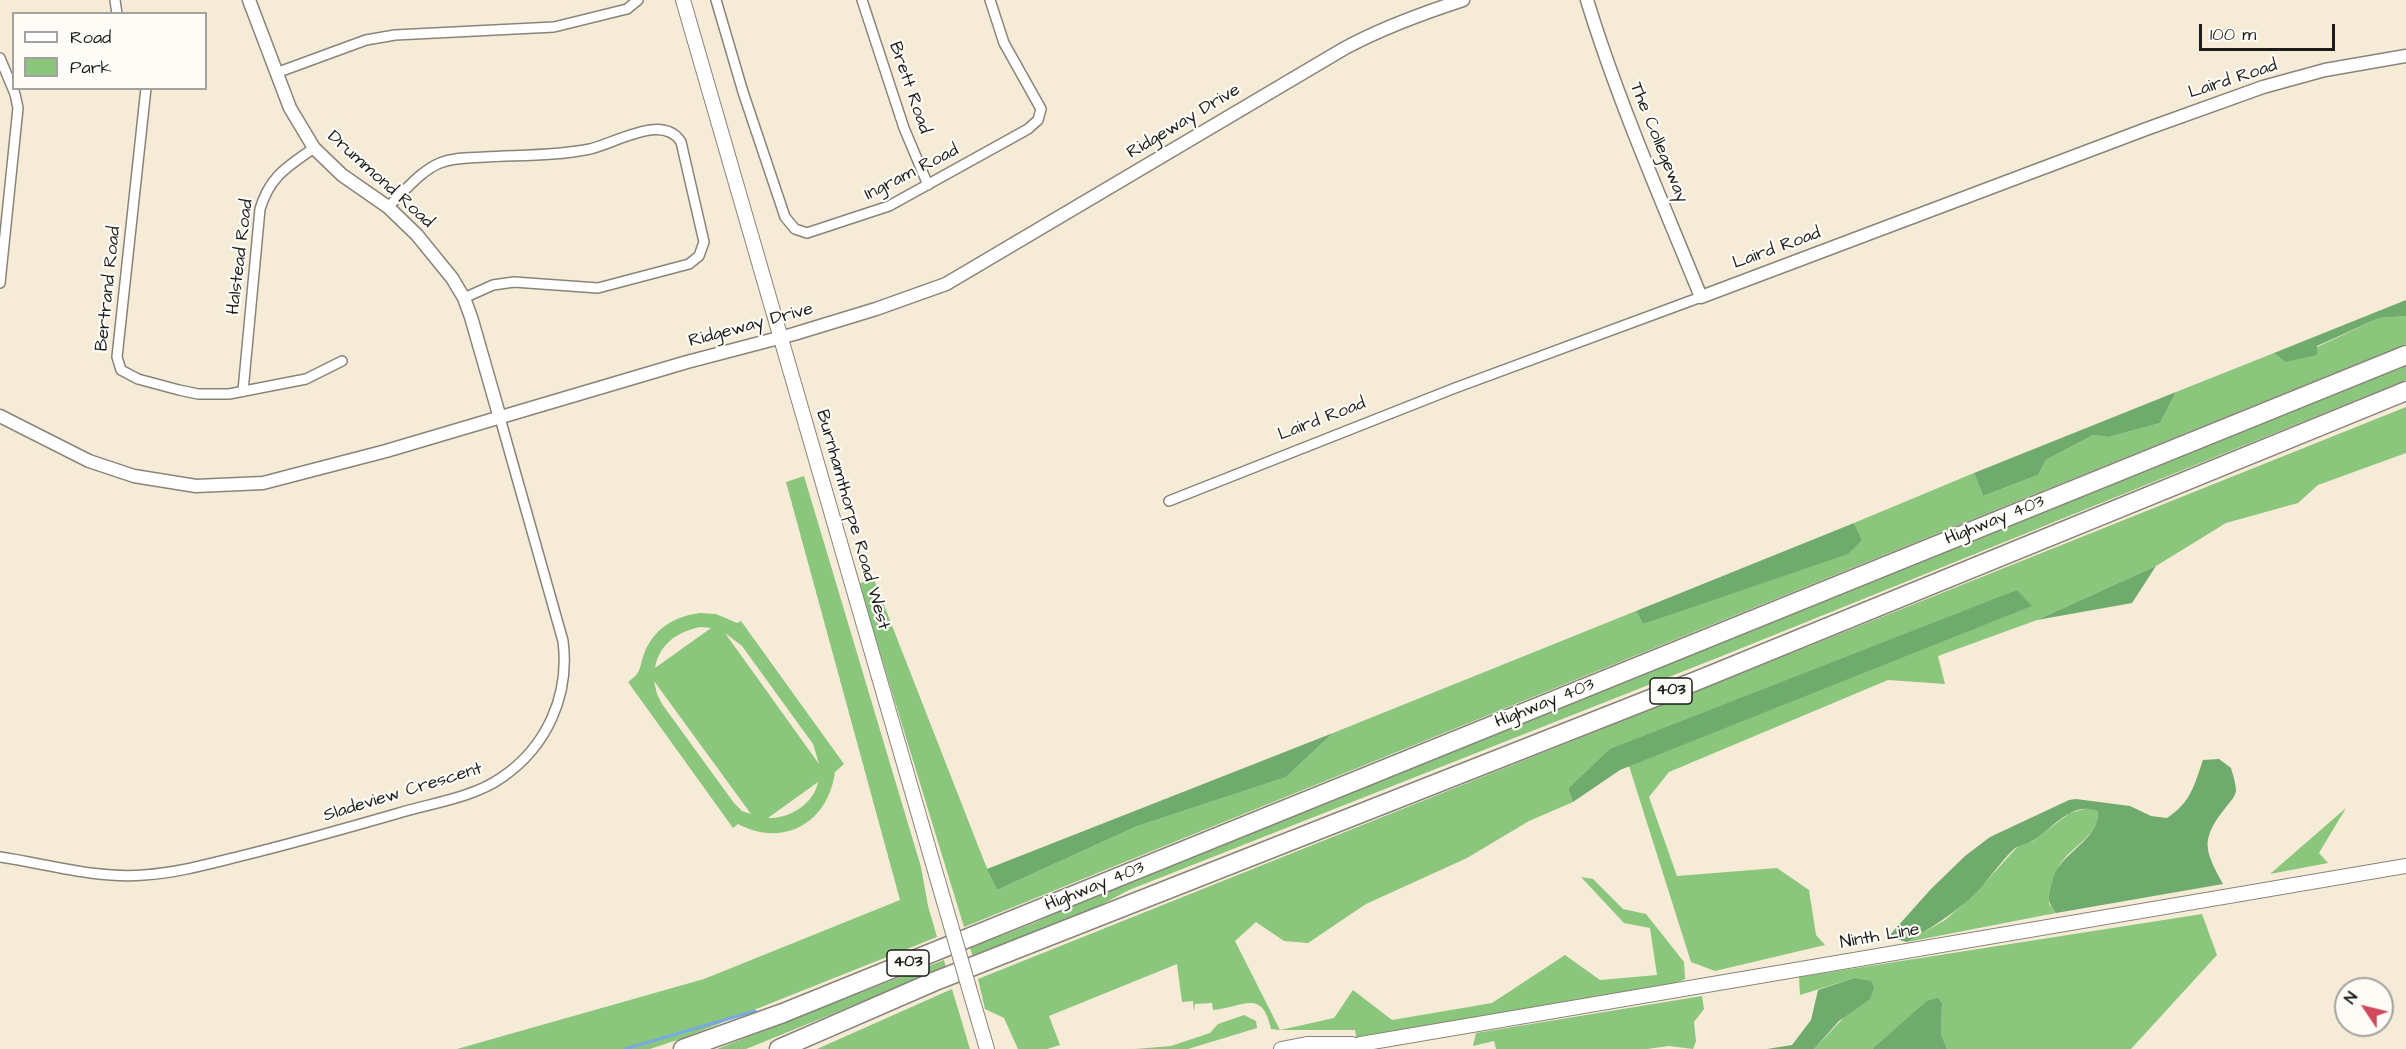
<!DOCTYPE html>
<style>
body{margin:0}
#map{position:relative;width:2406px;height:1049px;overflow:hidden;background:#f6ebd7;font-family:"Architects Daughter",sans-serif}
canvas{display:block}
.legend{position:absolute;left:12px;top:12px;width:195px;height:78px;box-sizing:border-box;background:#fdfcf7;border:2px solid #a3a29f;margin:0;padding:8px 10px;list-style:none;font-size:18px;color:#1c1c1c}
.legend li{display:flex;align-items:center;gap:12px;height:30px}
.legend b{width:30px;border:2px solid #a3a29f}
.north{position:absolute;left:2334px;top:977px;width:60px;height:60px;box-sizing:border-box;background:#fdfcf7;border:2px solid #a3a29f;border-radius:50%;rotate:305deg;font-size:16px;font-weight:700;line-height:24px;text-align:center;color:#1c1c1c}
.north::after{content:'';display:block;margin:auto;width:21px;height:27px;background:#d1495b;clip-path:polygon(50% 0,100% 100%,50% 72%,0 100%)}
.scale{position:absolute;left:2199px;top:24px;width:136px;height:27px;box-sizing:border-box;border:3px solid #1c1c1c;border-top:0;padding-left:8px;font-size:18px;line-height:21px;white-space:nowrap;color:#1c1c1c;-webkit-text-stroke:4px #fdfcf7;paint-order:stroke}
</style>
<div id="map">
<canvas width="2406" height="1049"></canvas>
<ul class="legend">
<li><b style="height:8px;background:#fff"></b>Road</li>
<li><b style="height:16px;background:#8ac67c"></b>Park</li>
</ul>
<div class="north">N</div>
<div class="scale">100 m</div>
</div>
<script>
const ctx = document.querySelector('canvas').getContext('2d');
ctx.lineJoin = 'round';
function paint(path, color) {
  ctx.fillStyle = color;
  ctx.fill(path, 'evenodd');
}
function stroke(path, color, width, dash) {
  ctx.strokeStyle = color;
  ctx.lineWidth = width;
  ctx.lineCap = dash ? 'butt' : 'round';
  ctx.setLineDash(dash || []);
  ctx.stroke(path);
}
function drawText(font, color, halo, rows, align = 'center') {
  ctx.font = font + ' "Architects Daughter",sans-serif';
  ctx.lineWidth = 4.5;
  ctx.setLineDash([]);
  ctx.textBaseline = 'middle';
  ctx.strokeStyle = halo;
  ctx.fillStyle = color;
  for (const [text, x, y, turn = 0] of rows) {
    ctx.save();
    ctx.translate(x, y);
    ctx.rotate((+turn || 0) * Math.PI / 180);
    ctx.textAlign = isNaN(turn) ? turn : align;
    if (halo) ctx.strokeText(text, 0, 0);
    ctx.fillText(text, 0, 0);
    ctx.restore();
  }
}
paint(new Path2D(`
 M2406,316V344L964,927L859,584L873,577L984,861L997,890L1135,827L1286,777L1333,733L1636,611L1643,624L1862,540L1854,523L1974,473L1983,496L2038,475L2046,460L2093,435L2109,437L2160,423L2176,392L2274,353L2285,362L2379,318Z
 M2406,363V380L1722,656L1129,890L1097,907L973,957L970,948L1034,923L1136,877Z
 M2406,407V453L2318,485L2298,503L2226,523L2156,566L2037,620L1938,656L1945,684L1888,680L1669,772L1649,797L1677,876L1777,868L1809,890L1816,935L1825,945L1715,971L1691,962L1629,766L2031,606L2017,590L1568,789L1573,802L1529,821L1467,858L1366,904L1308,943L1284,941L1256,922L1235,941L1280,1030L1334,1018L1353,990L1392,1020L1492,1003L1565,955L1600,980L1657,975L1650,928L1624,923L1581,877L1593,879L1623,909L1646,914L1684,962L1685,979L1674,984L1356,1037L1355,1030H1280L1271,1029C1262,988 1244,1007 1213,1010L1212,1003L1195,1004L1194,1012L1193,1001L1182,1002L1177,964L1049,1016L1060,1045L1047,1049H1018L1004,1018L985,1009L978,979Z
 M804,476L921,867L928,906L937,937L686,1037L650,1049H457L704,979L900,900L786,482Z
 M700,613L716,614L737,623L741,621L844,764L835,772C828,823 784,848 738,824L733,828L628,682C642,672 639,668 644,654C653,629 675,616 700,613ZM701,627L711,628L655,668C659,644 678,631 701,627ZM725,633L742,646L813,744L819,764ZM654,681L751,814L742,811L734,803L662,704L657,694ZM818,782C814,804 789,819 768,818Z
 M2346,808L2319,853L2328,863L2270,874Z
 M2084,809H2091L2098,812C2099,838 2067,848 2058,868C2053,878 2052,893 2049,904L2056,913L1907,942L1945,920L1973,896L2019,845L2033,841L2070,813Z
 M2202,914L2217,955L2131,1049H1947L1941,1034L1942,1003L1927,1002L1872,1049H1814L1849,1012L1854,978L1800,995L1799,977Z
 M944,960L946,968L746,1049H717Z
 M952,989L970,1049H817Z
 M1702,996L1704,1009L1694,1022L1696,1041L1693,1049L1669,1046L1647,1049H1496L1494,1041L1473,1046L1476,1033Z
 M1244,1015L1256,1021L1257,1028L1188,1049H1135L1171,1046L1210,1033L1218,1024Z`), '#8ac67c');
paint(new Path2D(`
 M2406,300V316L2379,318L2317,346V355L2285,362L2274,353Z
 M2176,392L2160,423L2109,437L2093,435L2046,460L2038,475L1983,496L1974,473Z
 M1854,523L1862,540L1848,554L1643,624L1636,611Z
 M2156,566L2132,603L2037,620Z
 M2017,590L2032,606L1620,770L1573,802L1568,789L1610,749Z
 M1333,733L1286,777L1135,827L997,890L987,869Z
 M2219,759L2231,768C2233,775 2236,784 2236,791C2235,797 2230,802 2226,807C2200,840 2204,849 2223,884L2056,913C2049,904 2047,899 2051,887C2053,880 2055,871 2060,865C2072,849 2099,835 2098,812C2074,799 2052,829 2034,840C2027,844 2020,844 2014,849C1998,864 1987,883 1971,898C1951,915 1930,929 1907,942L1888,937L1931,889L1965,856L1990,837L2069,800L2076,799L2130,806L2151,816L2167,818C2191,802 2194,786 2203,760Z
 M1854,978L1871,981L1874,987L1870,999L1839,1021L1814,1049H1767L1792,1045L1811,1020L1818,990Z
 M1938,998L1942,1003L1941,1034L1947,1049H1872L1927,1001Z`), '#6fab6c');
stroke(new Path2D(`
 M625,1049L755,1011`), '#78a9e3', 3);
const minor = new Path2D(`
 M115,0L117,14
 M716,0L743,92L785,217L795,229L807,233L889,206L1028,129L1038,120L1041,109L1004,43L990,0
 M862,0L904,128L928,185
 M0,58L15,94L18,108L0,283
 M276,73L366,40L395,35L554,27L627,9L638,0
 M146,88L117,357L121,370L138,379L179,390L198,394H229L306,379L342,361
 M388,207C403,193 420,171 440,163C454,157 470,158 485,157C519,155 556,156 590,149C616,143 663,113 681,142L704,242L699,256L689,264L598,288L514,282L493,285L464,298
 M243,391L260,209C270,176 287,167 314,148
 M1169,501L1455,388L1701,297
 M0,857C47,864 96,879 144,875C177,873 209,864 241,856C294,843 347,828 399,813C432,803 472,798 501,778C547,747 570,695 563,641L500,418`);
const tertiary = new Path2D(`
 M249,0L290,108L314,148L342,175L388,207L417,235L452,278L464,298L471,317L500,418
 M1587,0C1618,101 1661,199 1701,297L2149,128L2263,87L2325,70L2406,56
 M0,416L89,461L134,476L196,486L263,483L386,451L687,362L794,334L876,309L946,284L1345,48C1382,28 1423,13 1463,0`);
const secondary = new Path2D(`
 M683,0L938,881
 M969,988L987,1049
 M1281,1049L1307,1044H1352
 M1343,1049L1361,1044L2406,866`);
const motorway = new Path2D(`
 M683,1049L783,1013L2406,355
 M779,1049L933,982L1701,679L2406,391`);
stroke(minor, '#89847a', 12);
stroke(tertiary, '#89847a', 15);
stroke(secondary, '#89847a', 16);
stroke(motorway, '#89847a', 21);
stroke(minor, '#fff', 9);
stroke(tertiary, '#fff', 12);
stroke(secondary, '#fff', 14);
stroke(motorway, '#fff', 18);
const secondaryBridge = new Path2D(`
 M938,881L969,988`);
stroke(secondaryBridge, '#89847a', 16, []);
stroke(secondaryBridge, '#fff', 14);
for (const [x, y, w] of [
 [1671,691,42],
 [908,963,42]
]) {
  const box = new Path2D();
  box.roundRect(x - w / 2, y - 13, w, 26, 4.5);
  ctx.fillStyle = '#fdfcf7';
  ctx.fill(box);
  stroke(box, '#1c1c1c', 1.5);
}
drawText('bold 16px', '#1c1c1c', null, [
 ["403",1671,691],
 ["403",908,963]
]);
drawText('18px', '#1c1c1c', '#fdfcf7', [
 ["Laird Road",2233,80,-18],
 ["Brett Road",909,88,71],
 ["Ridgeway Drive",1184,122,-31],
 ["The Collegeway",1658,143,68],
 ["Ingram Road",912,173,-27],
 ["Drummond Road",380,180,42],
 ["Laird Road",1777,249,-20],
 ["Halstead Road",241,257,-83],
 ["Bertrand Road",109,289,-84],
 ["Ridgeway Drive",751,326,-15],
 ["Laird Road",1322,420,-21],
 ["Burnhamthorpe Road West",852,520,74],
 ["Highway 403",1995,521,-22],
 ["Highway 403",1545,704,-22],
 ["Sladeview Crescent",403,793,-17],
 ["Highway 403",1095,887,-22],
 ["Ninth Line",1880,937,-10]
]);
</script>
